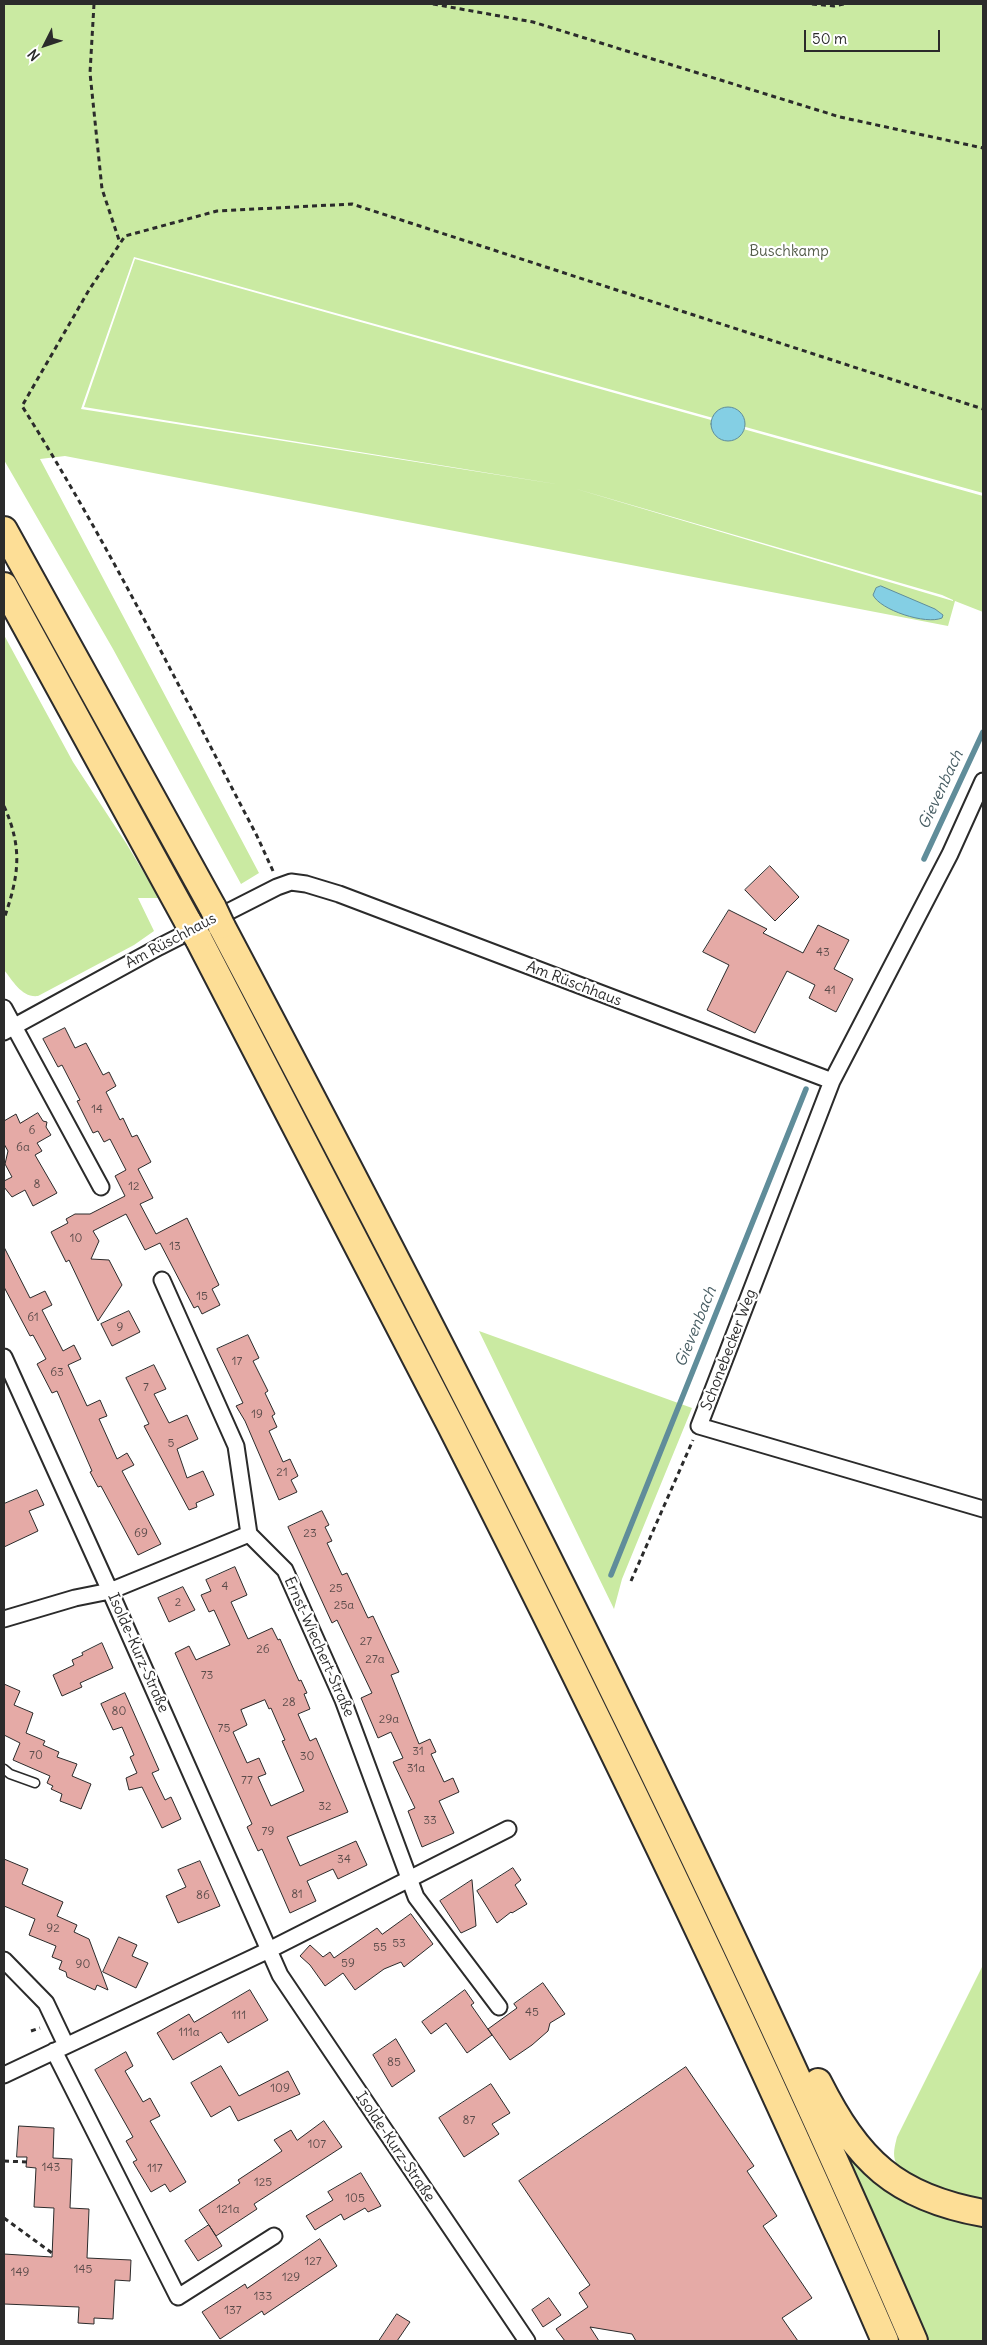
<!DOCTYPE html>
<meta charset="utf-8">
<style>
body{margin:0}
#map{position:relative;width:987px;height:2345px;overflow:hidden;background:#fff;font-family:Delius,sans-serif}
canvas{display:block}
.frame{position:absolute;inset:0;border:5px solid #2b2b2b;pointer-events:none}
.north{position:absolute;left:20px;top:20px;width:50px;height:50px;-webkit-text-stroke:4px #fff;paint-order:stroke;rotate:229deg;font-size:14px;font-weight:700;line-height:20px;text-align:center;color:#2b2b2b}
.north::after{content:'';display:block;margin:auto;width:18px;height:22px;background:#2b2b2b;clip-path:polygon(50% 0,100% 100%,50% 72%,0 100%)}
.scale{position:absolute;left:804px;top:30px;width:136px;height:22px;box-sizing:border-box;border:2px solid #2b2b2b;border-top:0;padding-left:6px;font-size:15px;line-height:18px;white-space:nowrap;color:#2b2b2b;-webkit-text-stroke:4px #fff;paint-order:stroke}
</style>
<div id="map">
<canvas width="987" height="2345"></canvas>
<div class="frame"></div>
<div class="north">N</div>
<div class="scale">50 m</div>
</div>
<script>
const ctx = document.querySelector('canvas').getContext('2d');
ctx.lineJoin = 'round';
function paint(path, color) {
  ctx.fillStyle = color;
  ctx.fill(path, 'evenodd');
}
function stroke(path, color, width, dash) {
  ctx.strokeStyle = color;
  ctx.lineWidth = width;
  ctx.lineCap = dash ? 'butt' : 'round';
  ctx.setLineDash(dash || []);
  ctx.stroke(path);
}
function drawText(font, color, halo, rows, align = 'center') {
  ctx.font = font + ' Delius,sans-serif';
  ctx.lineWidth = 4.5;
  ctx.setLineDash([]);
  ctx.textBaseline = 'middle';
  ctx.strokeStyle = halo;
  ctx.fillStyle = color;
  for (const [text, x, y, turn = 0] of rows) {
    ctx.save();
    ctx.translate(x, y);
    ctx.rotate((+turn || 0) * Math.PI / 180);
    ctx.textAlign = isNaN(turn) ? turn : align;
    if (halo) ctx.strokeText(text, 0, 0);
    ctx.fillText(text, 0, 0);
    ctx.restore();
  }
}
paint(new Path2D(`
 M4,4H983V493L134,257L81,409L562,485L84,407L135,259L983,496V612L955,601L948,626L65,456L40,459L259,873L241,884L113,649L4,460ZM573,488L942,595L953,600V601Z
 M4,635L73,762L126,843L159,898H138L154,931L134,945L38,996C22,998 13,981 4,970Z
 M479,1331L692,1408L622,1579L614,1609Z
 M983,1965V2201C961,2196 906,2185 896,2163C892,2154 895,2146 897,2137Z
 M842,2148L983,2219V2341H927Z`), '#caeaa2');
const water = new Path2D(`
 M711 424a17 17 0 1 1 34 0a17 17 0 1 1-34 0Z
 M881,586L935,609L943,615L942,618C926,625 880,610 873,595L876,588Z`);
paint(water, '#84cfe4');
stroke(water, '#608d9a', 1);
stroke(new Path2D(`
 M924,859L983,732
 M611,1575L806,1089`), '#608d9a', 5.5);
const building = new Path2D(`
 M770,866L799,897L775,921L745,890Z
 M729,910L767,929L763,933L803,953L818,925L849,940L834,969L853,979L836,1012L809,998L815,985L787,971L755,1033L707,1010L729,965L703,952Z
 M65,1028L75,1048L86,1043L103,1075L109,1072L116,1086L106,1092L120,1120L123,1118L132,1137L137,1135L151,1162L138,1169L153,1198L140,1204L156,1234L187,1218L219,1285L212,1289L220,1305L202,1314L198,1306L194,1308L160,1243L145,1250L126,1214L93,1231L99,1241L91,1259L109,1260L122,1285L98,1321L69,1260L66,1262L51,1232L68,1223L66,1219L75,1214H90L125,1196L115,1176L126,1170L110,1139L104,1142L98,1131L93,1133L77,1101L80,1100L62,1065L58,1067L43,1039Z
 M38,1113L43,1121L47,1122L46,1127L51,1135L37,1143L42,1151L35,1155L57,1193L33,1206L25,1190L12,1197L4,1187V1181L12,1177L5,1164L8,1151L4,1144V1121L16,1114L20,1123Z
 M4,1247L30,1298L45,1291L52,1305L42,1310L63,1351L74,1345L81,1359L68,1365L87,1406L100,1400L107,1416L99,1419L117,1459L127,1453L134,1465L122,1471L161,1544L138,1555L101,1486L98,1487L90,1472L92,1471L57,1391L52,1393L37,1364L46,1359L33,1335L30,1336L4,1287Z
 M129,1311L140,1332L112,1346L101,1324Z
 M248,1335L259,1358L253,1361L268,1391L265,1393L275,1414L272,1416L277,1427L269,1431L283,1462L290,1459L298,1476L291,1480L297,1492L279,1500L245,1421L236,1406L243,1403L217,1349Z
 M154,1365L166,1389L154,1394L169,1423L187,1415L198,1439L177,1449L187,1478L203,1471L214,1495L196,1503L197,1507L189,1510L144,1426L149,1424L126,1378Z
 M37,1490L44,1505L29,1511L38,1531L4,1547V1504Z
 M322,1511L329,1525L325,1527L332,1541L327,1543L342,1575L347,1573L368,1618L373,1616L399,1672L391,1675L419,1744L430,1739L436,1752L431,1754L444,1782L453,1778L459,1792L439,1801L454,1833L422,1847L408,1811L415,1808L393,1762L403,1758L391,1732L378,1738L361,1698L372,1693L337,1620L332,1623L288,1527Z
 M235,1567L247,1595L231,1602L248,1639L272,1628L278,1640L280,1639L299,1681L301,1680L307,1693L304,1694L310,1709L298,1714L310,1741L316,1738L348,1812L287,1837L300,1866L356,1841L367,1865L338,1879L333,1869L307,1881L316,1901L290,1913L262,1849L258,1851L247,1827L252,1824L175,1653L189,1646L196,1660L230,1645L214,1610L209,1612L201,1595L211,1591L206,1580ZM265,1700L269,1709L271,1708L285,1740L282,1741L304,1791L271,1806L258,1777L266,1774L259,1758L247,1763L233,1732L247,1725L241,1710Z
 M183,1587L195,1610L169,1622L158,1598Z
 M102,1643L113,1668L80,1683L82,1687L62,1696L53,1675L74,1665L72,1660L83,1655L82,1653Z
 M4,1684L20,1691L14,1705L33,1713L26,1733L45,1741L43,1745L59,1752L57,1757L77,1764L72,1776L91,1784L81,1809L60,1801L62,1794L51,1789L53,1786L47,1783L50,1776L13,1760L20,1743L4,1735Z
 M125,1693L159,1770L152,1773L165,1800L171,1797L181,1819L162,1828L142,1787L129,1790L126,1778L137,1773L130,1757L134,1755L122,1727L113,1730L101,1704Z
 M4,1859L28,1869L22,1884L63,1902L57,1916L77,1925L74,1932L89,1939L108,1990L97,1985L95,1990L67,1977L66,1972L59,1969L62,1961L52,1957L56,1946L29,1935L35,1919L4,1906Z
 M200,1861L220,1906L178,1923L166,1896L186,1887L178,1870Z
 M513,1868L521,1880L515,1885L527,1904L512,1913L511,1912L497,1923L477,1891Z
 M472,1880L476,1926L461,1933L440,1901Z
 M411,1914L433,1944L404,1967L401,1962L384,1969L355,1990L343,1973L325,1986L310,1965L300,1956L310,1945L323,1957L330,1952L334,1958L377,1928L382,1934Z
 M119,1937L137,1945L132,1956L148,1963L136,1988L103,1972Z
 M543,1983L565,2014L550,2023L548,2031L532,2045L510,2060L488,2029L517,2008L514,2004Z
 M250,1990L268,2020L228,2043L221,2032L173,2060L157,2033L189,2014L194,2022Z
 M465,1990L474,2003L471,2005L492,2035L467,2053L446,2023L431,2034L422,2022Z
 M396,2039L415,2071L392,2087L373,2055Z
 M126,2052L133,2066L125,2071L143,2102L150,2098L160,2116L150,2121L186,2182L170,2192L165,2184L151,2192L133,2162L137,2160L126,2141L133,2137L95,2070Z
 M221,2066L239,2096L288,2071L300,2094L238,2121L230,2106L211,2117L191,2083Z
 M686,2067L754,2166L747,2171L777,2216L763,2226L812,2298L782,2318L798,2341H636L632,2334L590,2327L599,2341H565L556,2329L588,2307L579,2293L590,2285L519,2181Z
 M491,2084L510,2113L492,2124L499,2134L464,2157L439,2118Z
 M324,2121L342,2147L254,2204L257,2209L216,2236L199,2210L240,2183L238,2180L282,2151L274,2140L291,2130L297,2140Z
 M19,2126L54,2128L53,2158L72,2159L70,2208L89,2209L87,2258L131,2260L130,2281L115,2280L113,2319L94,2318V2324L78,2323L79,2307L4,2304V2254L52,2257L54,2208L34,2207L36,2168L26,2167L27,2157H17Z
 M361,2173L381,2206L368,2212L365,2208L344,2220L341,2214L315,2230L306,2216L333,2200L328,2192Z
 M209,2225L222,2246L198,2261L185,2241Z
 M320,2239L337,2266L264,2315L262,2311L220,2339L202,2312L245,2284L247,2288Z
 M549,2298L561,2315L543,2327L532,2310Z
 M397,2314L410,2322L397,2341H379Z`);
paint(building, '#e5aaa6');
stroke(building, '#2b2b2b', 1);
const service = new Path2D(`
 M4,1769L10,1774L35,1783`);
const minor = new Path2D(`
 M983,781L950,854L832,1081L699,1426L983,1509
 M4,1008L101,1187
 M4,1032L159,947L277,887L291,882L306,884L339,894L832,1081
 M162,1280L236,1446L249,1534L285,1570L343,1700L416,1897L499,2007
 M4,1357L110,1591L280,1975L527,2341
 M4,1619L75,1598L110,1591L249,1534
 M4,1960L46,2003L66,2045
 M54,2051L178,2297L274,2236
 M4,2075L269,1950L508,1829`);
const trunk = new Path2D(`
 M4,530L213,908
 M4,586L188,922
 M221,925C467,1390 706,1858 914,2341
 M198,938C281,1101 368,1263 451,1426C604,1727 751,2031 885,2341
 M818,2082C858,2161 895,2197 983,2213`);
stroke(service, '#2b2b2b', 11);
stroke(minor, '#2b2b2b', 19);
stroke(trunk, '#2b2b2b', 30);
stroke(new Path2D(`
 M94,4L90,73L102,189L120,243
 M433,4L533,22L840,117L983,148
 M812,4L834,6L844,4
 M4,806C23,849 19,875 4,919
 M273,871L257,836C181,691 109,544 22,406L89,290L125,236L217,211L352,204L983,409
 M631,1581L693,1440
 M31,2031L40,2028
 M4,2161L27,2162
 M4,2218L52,2253`), '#2b2b2b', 3, [5, 4]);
stroke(service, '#fff', 8);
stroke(minor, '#fff', 15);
stroke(trunk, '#fdde96', 26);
const trunkBridge = new Path2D(`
 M213,908L221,925
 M188,922L198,938`);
stroke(trunkBridge, '#2b2b2b', 30, []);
stroke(trunkBridge, '#fdde96', 26);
drawText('12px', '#5a4b4a', null, [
 ["43",823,953],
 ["41",830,991],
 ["14",97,1110],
 ["6",32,1131],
 ["6a",23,1148],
 ["8",37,1185],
 ["12",134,1187],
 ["10",76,1239],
 ["13",175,1247],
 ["15",202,1297],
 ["61",33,1318],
 ["9",120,1328],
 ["17",237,1362],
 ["63",57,1373],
 ["7",146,1388],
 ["19",257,1415],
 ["5",171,1444],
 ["21",282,1473],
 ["69",141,1534],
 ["23",310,1534],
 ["4",225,1587],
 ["25",336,1589],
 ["2",178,1603],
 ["25a",344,1606],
 ["27",366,1642],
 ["26",263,1650],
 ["27a",375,1660],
 ["73",207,1676],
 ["28",289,1703],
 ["80",119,1712],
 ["29a",389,1720],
 ["75",224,1729],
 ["31",418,1752],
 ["70",36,1756],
 ["30",307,1757],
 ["31a",416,1769],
 ["77",247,1781],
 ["32",325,1807],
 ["33",430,1821],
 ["79",268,1832],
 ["34",344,1860],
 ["81",297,1895],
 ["86",203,1896],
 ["92",53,1929],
 ["53",399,1944],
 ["55",380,1948],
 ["59",348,1964],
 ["90",83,1965],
 ["45",532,2013],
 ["111",239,2016],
 ["111a",189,2033],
 ["85",394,2063],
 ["109",280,2089],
 ["87",469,2121],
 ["107",317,2145],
 ["143",51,2168],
 ["117",155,2169],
 ["125",263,2183],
 ["105",355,2199],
 ["121a",228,2210],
 ["127",313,2262],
 ["145",83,2270],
 ["149",20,2273],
 ["129",291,2278],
 ["133",263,2297],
 ["137",233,2311]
]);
drawText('15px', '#535b49', '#fff', [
 ["Buschkamp",789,252]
]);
drawText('15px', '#2b2b2b', '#fff', [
 ["Am Rüschhaus",171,941,-28],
 ["Am Rüschhaus",574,984,21],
 ["Schonebecker Weg",729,1350,-69],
 ["Ernst-Wiechert-Straße",319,1647,66],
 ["Isolde-Kurz-Straße",138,1653,66],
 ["Isolde-Kurz-Straße",395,2147,56]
]);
drawText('italic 16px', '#465c62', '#fff', [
 ["Gievenbach",941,790,-65],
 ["Gievenbach",696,1327,-68]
]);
</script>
